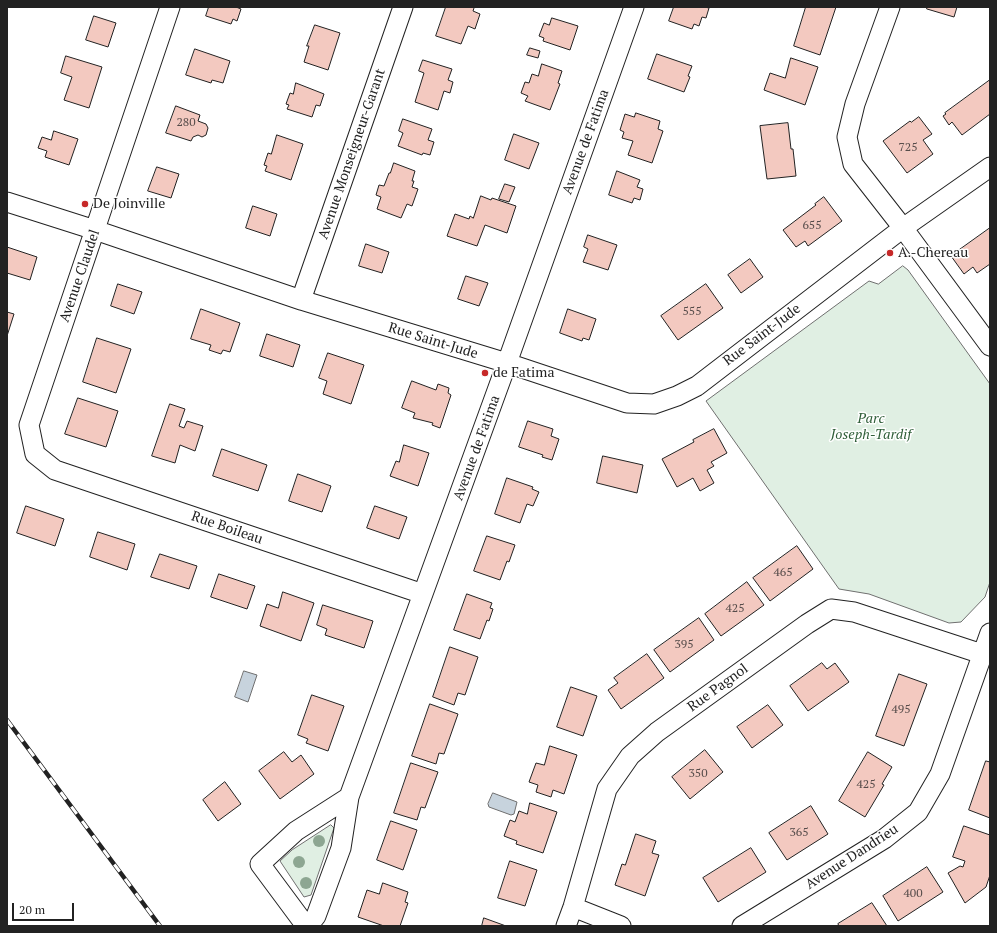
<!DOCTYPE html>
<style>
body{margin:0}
#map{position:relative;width:997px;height:933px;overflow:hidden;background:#fff;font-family:"PT Serif",serif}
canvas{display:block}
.frame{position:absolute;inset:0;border:8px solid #222;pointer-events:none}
.scale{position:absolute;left:12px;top:903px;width:62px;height:18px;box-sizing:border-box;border:2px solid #222;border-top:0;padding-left:5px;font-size:12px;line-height:14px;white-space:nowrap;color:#222;-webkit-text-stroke:3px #fff;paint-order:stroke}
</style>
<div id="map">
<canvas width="997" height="933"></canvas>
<div class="frame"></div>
<div class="scale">20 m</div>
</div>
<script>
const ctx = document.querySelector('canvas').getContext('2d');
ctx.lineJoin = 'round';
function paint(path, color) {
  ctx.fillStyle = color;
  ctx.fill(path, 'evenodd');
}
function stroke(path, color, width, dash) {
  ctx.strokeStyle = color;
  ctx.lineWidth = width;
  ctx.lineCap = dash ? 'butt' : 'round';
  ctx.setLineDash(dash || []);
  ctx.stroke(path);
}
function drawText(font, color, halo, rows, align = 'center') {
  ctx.font = font + ' "PT Serif",serif';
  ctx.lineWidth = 3;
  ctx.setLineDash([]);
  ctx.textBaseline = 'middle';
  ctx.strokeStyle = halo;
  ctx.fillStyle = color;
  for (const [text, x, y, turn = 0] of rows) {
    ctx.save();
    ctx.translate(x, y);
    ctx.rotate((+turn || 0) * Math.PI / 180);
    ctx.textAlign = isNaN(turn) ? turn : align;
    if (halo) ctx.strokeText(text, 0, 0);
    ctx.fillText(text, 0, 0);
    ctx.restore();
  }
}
const green = new Path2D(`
 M903,266L908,270L990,384V582L985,597L961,622L949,623L869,594L839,589L706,401L869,281L878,284Z
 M331,825L334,828L311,895L304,897L280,861L292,850Z`);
paint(green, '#e0efe3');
stroke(green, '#6f6f6f', 1);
const water = new Path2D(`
 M244,671L257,675L248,702L235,697Z
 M493,793L517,802L514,814L511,815L489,807L488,804Z`);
paint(water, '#c7d3dd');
stroke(water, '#6f6f6f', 1);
const building = new Path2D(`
 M209,7H236L241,9L237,21L233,19L231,24L206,16Z
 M446,7H473L474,8L473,11L480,14L475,29L468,26L461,44L436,36Z
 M674,7H705L709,8L706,18L702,17L699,26L694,24L692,29L669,21Z
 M806,7H836L820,55L794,46Z
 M927,7H957L954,17L927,9Z
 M94,16L116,23L108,47L86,40Z
 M552,18L578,26L570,50L543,41L544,38L539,36L544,23L549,25Z
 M315,25L340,33L328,70L304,62L309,46H307Z
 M530,48L540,51L538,58L527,55Z
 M195,49L230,61L223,83L212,80L211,83L186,75Z
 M657,54L692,66L688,76L690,77L684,92L648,79Z
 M66,56L102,67L89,108L64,100L72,77L61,73Z
 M791,58L818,67L805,105L764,90L770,73L785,78Z
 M423,60L452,69L448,80L453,82L450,93L444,91L438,110L415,102L424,73L419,71Z
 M542,64L562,71L558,83L560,84L550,110L525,101L528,96L521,93L525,82L529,83L532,74L538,76Z
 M990,80V114L962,135L952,122L949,125L943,116L946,114L945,113Z
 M296,83L324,94L320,106L316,105L312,117L287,109L289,105L286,104L290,93L293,94Z
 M176,106L200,115L198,121L206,124L208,128L206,135L202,137L198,135L193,137L191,141L166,133Z
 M636,113L660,121L658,129L663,131L652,163L628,155L633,141L622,138L624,132L620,130L625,114L634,117Z
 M919,117L932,134L923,140L933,154L907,173L883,141L910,121L911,122Z
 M403,119L432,129L428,140L434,142L430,155L423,153L422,155L398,146L403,133L399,131Z
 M788,123L791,149H793L796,176L767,179L760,126Z
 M54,131L78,139L69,165L45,157L47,151L38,148L42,137L51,140Z
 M514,134L539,143L529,169L505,160Z
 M277,135L303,144L291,180L265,171L267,166L264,165L268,153L271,154Z
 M394,163L415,171L412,181H414L412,187L418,189L412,206L407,204L401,218L377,209L381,197L376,195L379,185L384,186L389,173H390Z
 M157,167L179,174L171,198L148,191Z
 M617,171L640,180L637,187L643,189L640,200L634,198L632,203L609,195Z
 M505,184L515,187L509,202L499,199Z
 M481,196L491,200L492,198L516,206L507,233L485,225L477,246L447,236L455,214L469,219L470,216L473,218Z
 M824,197L842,221L808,246L805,241L796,247L783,230L816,205L815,204Z
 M253,206L277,214L270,236L246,228Z
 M990,228V264L977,273L973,267L964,274L951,256Z
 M588,235L617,245L608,270L583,262L588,249L584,247Z
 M366,244L389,252L382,273L359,266Z
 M7,247L37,257L30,280L7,273Z
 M750,259L763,277L741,293L728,275Z
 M466,276L488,283L479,306L458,299Z
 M118,284L142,292L134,314L111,306Z
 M706,284L723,308L678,340L661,316Z
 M201,309L240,323L230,352L223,350L221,354L209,350L211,345L191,339Z
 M568,309L596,319L589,340L583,338L582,341L560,333Z
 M7,312L14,314L7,336Z
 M267,334L300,345L293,367L260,356Z
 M97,338L131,349L116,393L83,382Z
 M328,353L364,365L351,404L323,394L327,381L319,378Z
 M412,381L436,390L438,384L449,388L448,393L451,395L440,428L432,425L433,423L413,418L415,413L402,408Z
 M78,398L118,411L106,447L65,434Z
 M170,404L185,409L179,426L184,428L187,421L203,426L195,451L180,445L175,463L152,456Z
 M528,421L553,429L551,436L559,439L552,460L542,457L543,455L519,447Z
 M714,429L727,453L711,462L714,466L707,470L714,483L700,491L693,478L677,487L662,459L694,442L693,440Z
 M404,445L429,453L418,486L390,476L396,461L399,462Z
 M222,449L267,465L258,491L213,476Z
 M603,456L643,465L637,493L597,483Z
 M298,474L331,486L322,512L289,501Z
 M507,478L533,487L532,489L539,492L533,506L527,504L520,523L495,514Z
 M26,506L64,519L55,546L17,533Z
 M375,506L407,517L399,539L367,528Z
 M98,532L135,544L127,570L90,557Z
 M487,536L515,545L509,562L507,561L500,580L474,571Z
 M797,546L813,569L770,601L753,578Z
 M160,554L197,566L189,589L151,577Z
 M219,574L255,586L247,609L211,597Z
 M747,582L764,605L721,636L705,614Z
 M283,592L314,603L301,641L260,626L267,604L278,608Z
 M467,594L492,603L490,608L493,609L489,621L487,620L480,639L454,630Z
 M323,605L373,621L364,648L325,635L327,629L317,625Z
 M699,618L714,640L670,672L654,650Z
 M450,647L478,657L465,695L458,693L454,705L433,697Z
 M647,654L664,678L621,709L608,690L618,683L614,678Z
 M822,663L827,669L835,663L849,682L808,711L790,686Z
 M899,674L927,684L904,746L876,736Z
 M571,687L597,696L583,736L557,727Z
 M312,695L344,706L328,751L306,743L308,739L298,735Z
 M430,704L458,714L444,754L439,753L436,764L412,756Z
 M768,705L783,725L752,748L737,727Z
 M550,746L577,755L564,794L553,790L551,797L536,792L538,785L529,782L536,763L544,765Z
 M705,750L723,772L690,799L672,777Z
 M284,752L292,762L301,755L314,774L280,799L259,771Z
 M868,752L892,767L882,784L884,785L865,817L839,801Z
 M986,761L990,762V818L969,810Z
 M411,763L438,772L425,808L421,807L417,820L394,813Z
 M225,782L241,804L218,821L203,800Z
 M530,803L557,812L543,853L516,844L517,841L504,836L510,820L515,822L519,811L527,814Z
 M811,806L828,834L787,860L769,833Z
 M391,821L417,830L403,870L377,860Z
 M964,826L990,835V875L986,887L965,903L948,873L960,866L963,867L965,861L953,857Z
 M636,834L656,841L652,853L659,855L645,896L615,885L622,864L625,865Z
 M751,848L766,872L718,902L703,878Z
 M510,861L537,870L525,906L498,898Z
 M927,867L943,892L898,921L883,896Z
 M383,883L408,892L405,902L408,903L400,926H384L358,917L367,890L379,894Z
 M872,903L887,926H839L838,924Z
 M484,918L506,926H482Z`);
paint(building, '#f3c9c0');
stroke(building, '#222', 1);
const minor = new Path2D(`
 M170,7L29,425L35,454L55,470L423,594
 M890,7L855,104L847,137L853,164L903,228L990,346
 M7,202L95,230L301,300L507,363L627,403L654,404L677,396L697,386L903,228L990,167
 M301,300L403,7
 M573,907L621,926
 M306,926L260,864L296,831L349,797
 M308,926L316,916L341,848L349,797L507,363L634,7
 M566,926L573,907L607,789L630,756L657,732L807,624L831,609L854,612L982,654
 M742,926L884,839L918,812L940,774L990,633`);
stroke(minor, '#222', 21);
stroke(minor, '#fff', 19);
const rail = new Path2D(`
 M7,720L160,926`);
stroke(rail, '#222', 4.5);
stroke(rail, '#fff', 3, [9]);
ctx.fillStyle = '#8da692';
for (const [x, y] of [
 [319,841],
 [299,862],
 [306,883]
]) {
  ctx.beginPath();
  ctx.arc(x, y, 6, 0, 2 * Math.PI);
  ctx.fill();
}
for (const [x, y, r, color] of [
 [85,204,4,"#c62828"],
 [890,253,4,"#c62828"],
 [485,373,4,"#c62828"]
]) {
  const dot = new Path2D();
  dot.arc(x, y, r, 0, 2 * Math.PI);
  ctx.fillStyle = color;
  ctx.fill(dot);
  stroke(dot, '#fff', 1.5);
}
drawText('12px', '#564c4a', null, [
 ["280",186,123],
 ["725",908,148],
 ["655",812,226],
 ["555",692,312],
 ["465",783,573],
 ["425",735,609],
 ["395",684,645],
 ["495",901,710],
 ["350",698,774],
 ["425",866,785],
 ["365",799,833],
 ["400",913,894]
]);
drawText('14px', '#222', '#fff', [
 ["Avenue de Fatima",586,142,-70],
 ["Avenue Monseigneur-Garant",352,154,-71],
 ["Avenue Claudel",80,276,-71],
 ["Rue Saint-Jude",762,335,-37],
 ["Rue Saint-Jude",433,341,17],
 ["Avenue de Fatima",477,448,-70],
 ["Rue Boileau",227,528,19],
 ["Rue Pagnol",718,688,-36],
 ["Avenue Dandrieu",852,857,-33]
]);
drawText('14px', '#222', '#fff', [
 ["De Joinville",93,204],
 ["A.-Chereau",898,253],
 ["de Fatima",493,373]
], 'left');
drawText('italic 14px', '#2f5e38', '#fff', [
 ["Parc",871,419],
 ["Joseph-Tardif",871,435]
]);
</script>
